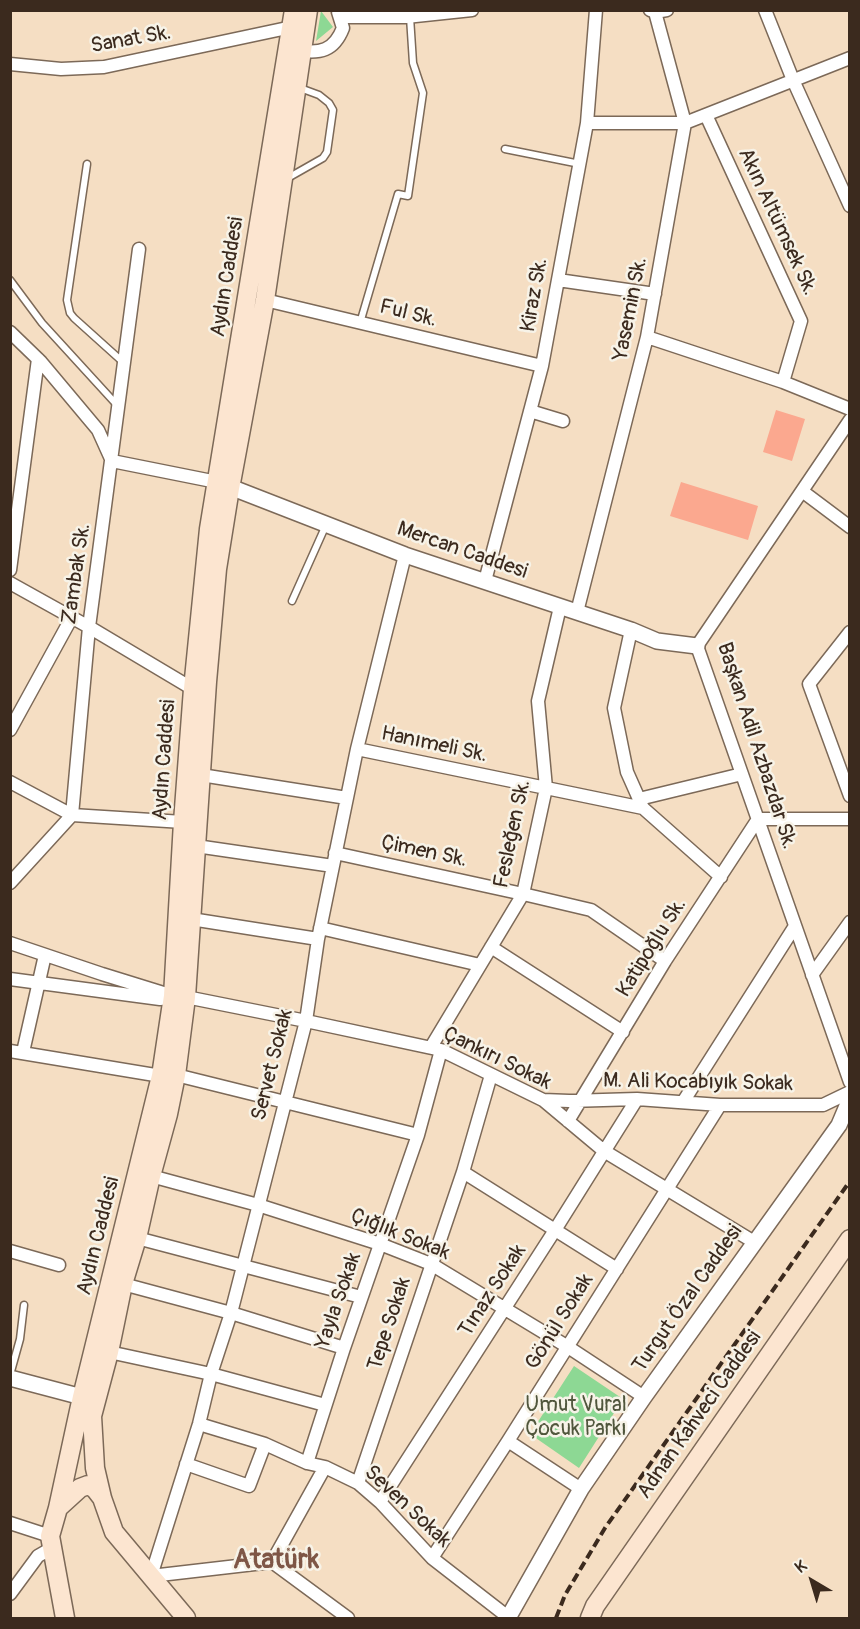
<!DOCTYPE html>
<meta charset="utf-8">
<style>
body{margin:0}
#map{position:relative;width:860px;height:1629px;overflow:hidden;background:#f5dec3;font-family:Pangolin,sans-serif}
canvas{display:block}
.frame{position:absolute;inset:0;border:12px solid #3b2a1e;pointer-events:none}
.north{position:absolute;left:782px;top:1551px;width:60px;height:60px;-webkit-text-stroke:4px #f7f3e8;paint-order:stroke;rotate:322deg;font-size:16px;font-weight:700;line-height:24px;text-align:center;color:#3b2a1e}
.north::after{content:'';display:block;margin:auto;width:21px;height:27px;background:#3b2a1e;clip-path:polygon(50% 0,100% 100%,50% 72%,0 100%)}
</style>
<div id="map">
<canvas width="860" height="1629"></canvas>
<div class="frame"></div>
<div class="north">K</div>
</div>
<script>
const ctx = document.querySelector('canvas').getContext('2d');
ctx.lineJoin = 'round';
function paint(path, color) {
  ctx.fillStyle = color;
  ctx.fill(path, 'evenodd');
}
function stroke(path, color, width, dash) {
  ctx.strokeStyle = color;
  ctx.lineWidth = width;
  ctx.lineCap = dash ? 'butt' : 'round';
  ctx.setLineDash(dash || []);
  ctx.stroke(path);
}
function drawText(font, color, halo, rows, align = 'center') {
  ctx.font = font + ' Pangolin,sans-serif';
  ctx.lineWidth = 5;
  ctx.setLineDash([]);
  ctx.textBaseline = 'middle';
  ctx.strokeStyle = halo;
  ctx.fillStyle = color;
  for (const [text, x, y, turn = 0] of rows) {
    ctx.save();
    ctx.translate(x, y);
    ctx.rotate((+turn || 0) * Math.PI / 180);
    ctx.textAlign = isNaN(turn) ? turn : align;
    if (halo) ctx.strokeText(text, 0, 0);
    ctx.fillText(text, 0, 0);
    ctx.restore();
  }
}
paint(new Path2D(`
 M321,11L333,27L316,41Z
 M574,1366L623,1399L579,1468L530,1434Z`), '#8dd894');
paint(new Path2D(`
 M776,410L805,419L792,461L763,452Z
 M681,482L758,506L748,540L670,516Z`), '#fba88f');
const service = new Path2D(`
 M505,149L580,164
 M87,164L67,300L70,313L74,318L124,363
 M286,179L323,158L327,152L333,110L329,103L319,95L300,88
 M10,280L42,323L117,405
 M360,323L398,194L408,196L423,93L413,63L410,17
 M292,601L326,525
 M10,1375L20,1339L24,1305`);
const minor = new Path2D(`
 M650,10L655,12L667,10
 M765,10L793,80L850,206
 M341,17H406L472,10
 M297,50C320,54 334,51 343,28L338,12
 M10,64L61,69L104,67L292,27
 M706,115L801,321L783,382
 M587,123H685L850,58
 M558,280L655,294
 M265,300L542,366
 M10,332L41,362L98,430L112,461L217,482
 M647,337L783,382L850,409
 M530,411L563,421
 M850,420L697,646L850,1082
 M802,491L850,527
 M10,570L38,359
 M485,581L542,366L587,123L596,10
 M10,583L89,627L193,689
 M577,612L647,337L685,123L655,12
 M631,630L614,708L627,772L643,808L721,877
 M850,632L809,684L850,796
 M10,730L72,617
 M357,749L643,808
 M201,775L347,798
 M10,782L72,815L183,822
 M639,799L742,774
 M196,846L333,866
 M335,853L523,894L591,910L665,961
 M10,883L72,815L89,627L139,249
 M191,919L318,939
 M320,928L480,965
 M10,943L102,974L173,996
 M491,947L623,1032
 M812,975L850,922
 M10,979L160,999L166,998
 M186,997L306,1021L441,1050L543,1100L604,1151L754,1242
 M431,1047L523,894L546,788L538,701L560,607
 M10,1051L161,1076
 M23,1052L45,955
 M176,1075L418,1135
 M543,1100L569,1101L637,1099L720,1105H823L850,1092
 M683,1102L795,926
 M568,1121L665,961L758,819H850
 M463,1172L617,1269
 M151,1176L258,1205L380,1244L431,1264L568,1347L644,1397
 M137,1238L361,1297
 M10,1251L59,1265
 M123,1284L231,1313L344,1348
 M109,1352L211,1374L325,1405
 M199,1424L265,1444L307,1463L325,1467L358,1483L380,1502L432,1558L508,1617
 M508,1441L581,1489
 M307,1463L344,1348L418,1135L441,1050
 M186,1464L249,1486L265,1444
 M325,1467L272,1562L151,1576L199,1424L211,1374L231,1313L306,1021L318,939L357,749L405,555
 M358,1483L463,1172L491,1075
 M380,1502L555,1230L637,1099
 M10,1523L50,1536
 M432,1558L508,1441L720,1105
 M272,1562L348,1618
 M10,1594L38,1556L52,1548`);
const tertiary = new Path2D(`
 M220,483L405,555L631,630L657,641L697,646
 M10,1378L82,1397
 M508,1618L581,1489L644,1397L839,1125L850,1099`);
const secondary = new Path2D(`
 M58,1508L80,1488L88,1485L95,1489L102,1498
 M65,1618L50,1536L58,1508L82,1397L161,1076L173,996L183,822L193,689L209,529L294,10
 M186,1618L114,1532L102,1498L95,1468L92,1416L109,1352L123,1284L137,1238L151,1176L168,1114L176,1075L186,997L207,682L217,569L230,488L265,300L308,10
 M590,1618L595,1606L850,1239`);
stroke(service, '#7c6958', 9);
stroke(minor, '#7c6958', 15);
stroke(tertiary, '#7c6958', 18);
stroke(secondary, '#7c6958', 21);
stroke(service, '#fff', 6);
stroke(minor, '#fff', 12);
stroke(tertiary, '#fff', 15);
stroke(secondary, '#fce5d0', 18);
stroke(new Path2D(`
 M556,1618L565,1595L605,1528L850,1181`), '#3b2a1e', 4, [9, 4.5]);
drawText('21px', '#3b2a1e', '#f7f3e8', [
 ["Sanat Sk.",131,40,-10],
 ["Akın Altümsek Sk.",777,222,65],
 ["Aydın Caddesi",228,277,-81],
 ["Kiraz Sk.",535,295,-80],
 ["Yasemin Sk.",631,309,-79],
 ["Ful Sk.",408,314,14],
 ["Mercan Caddesi",462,551,19],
 ["Zambak Sk.",77,574,-82],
 ["Hanımeli Sk.",434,745,12],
 ["Başkan Adil Azbazdar Sk.",756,746,72],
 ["Aydın Caddesi",165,760,-86],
 ["Fesleğen Sk.",513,834,-78],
 ["Çimen Sk.",424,852,12],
 ["Katipoğlu Sk.",652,948,-58],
 ["Çankırı Sokak",497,1059,26],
 ["Servet Sokak",273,1065,-76],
 ["M. Ali Kocabıyık Sokak",698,1083,1],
 ["Çığlık Sokak",400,1235,22],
 ["Aydın Caddesi",99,1236,-76],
 ["Tınaz Sokak",493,1291,-57],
 ["Turgut Özal Caddesi",688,1299,-55],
 ["Yayla Sokak",339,1301,-71],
 ["Gönül Sokak",560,1322,-58],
 ["Tepe Sokak",390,1324,-72],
 ["Adnan Kahveci Caddesi",700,1415,-55],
 ["Seven Sokak",407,1507,43]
]);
drawText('21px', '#50563c', '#f7f3e8', [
 ["Umut Vural",576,1406],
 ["Çocuk Parkı",576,1430]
]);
drawText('bold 27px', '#7e5646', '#f7f3e8', [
 ["Atatürk",276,1561]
]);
</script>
